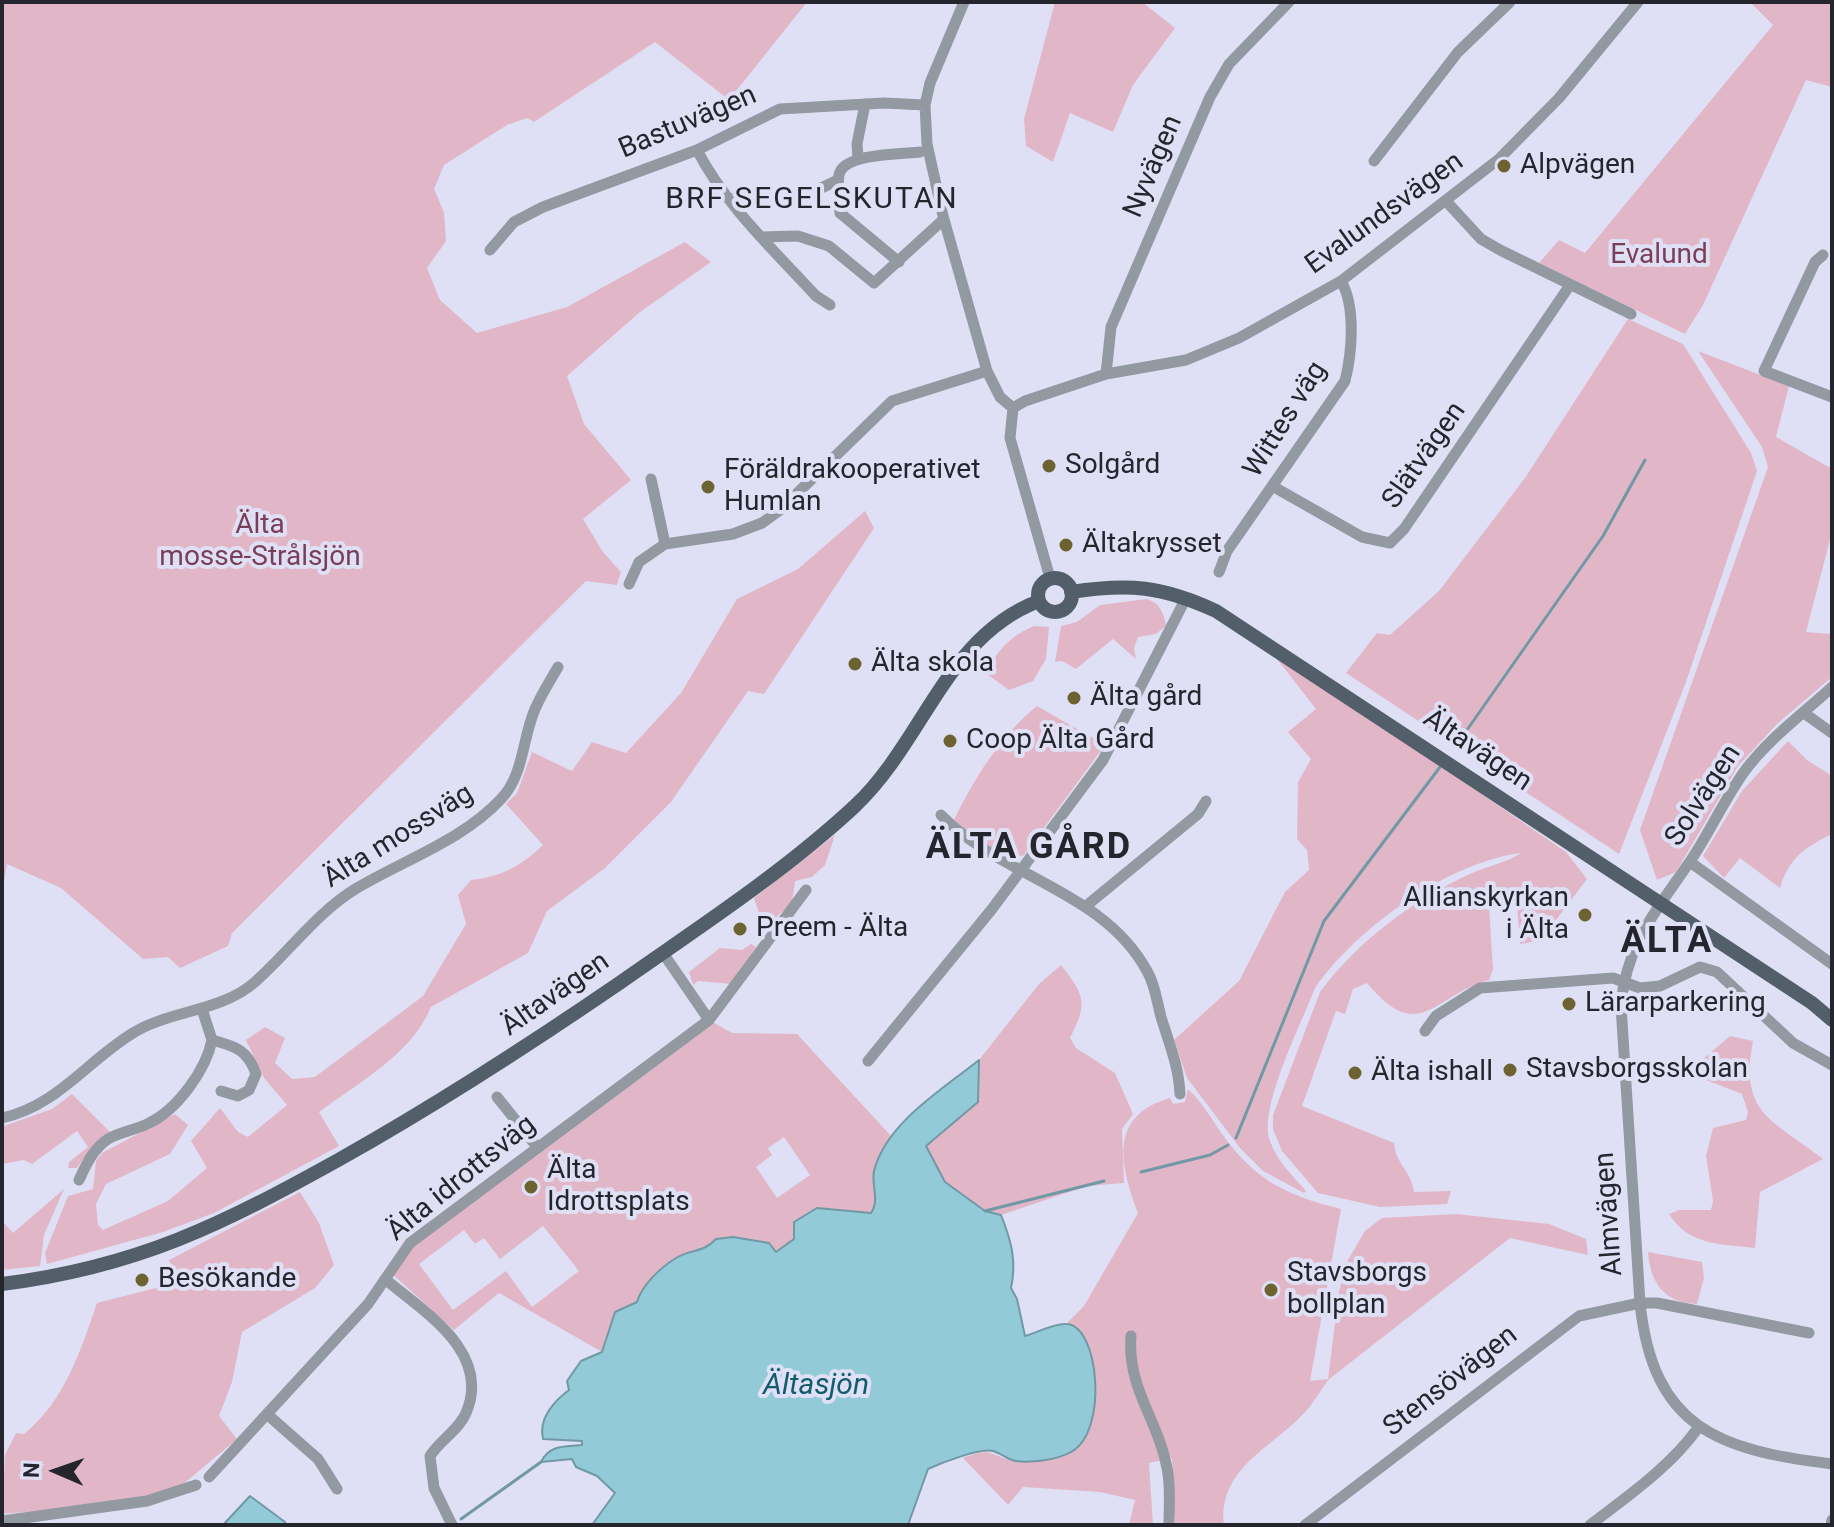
<!DOCTYPE html>
<meta charset="utf-8">
<style>
body{margin:0}
#map{position:relative;width:1834px;height:1527px;overflow:hidden;background:#dfe0f5;font-family:Roboto,sans-serif}
canvas{display:block}
.frame{position:absolute;inset:0;border:4px solid #25252d;pointer-events:none}
.north{position:absolute;left:16px;top:1431px;width:80px;height:80px;-webkit-text-stroke:6px #dfe0f5;paint-order:stroke;rotate:272deg;font-size:22px;font-weight:700;line-height:32px;text-align:center;color:#25252d}
.north::after{content:'';display:block;margin:auto;width:28px;height:36px;background:#25252d;clip-path:polygon(50% 0,100% 100%,50% 72%,0 100%)}
</style>
<div id="map">
<canvas width="1834" height="1527"></canvas>
<div class="frame"></div>
<div class="north">N</div>
</div>
<script>
const ctx = document.querySelector('canvas').getContext('2d');
ctx.lineJoin = 'round';
function paint(path, color) {
  ctx.fillStyle = color;
  ctx.fill(path, 'evenodd');
}
function stroke(path, color, width, dash) {
  ctx.strokeStyle = color;
  ctx.lineWidth = width;
  ctx.lineCap = dash ? 'butt' : 'round';
  ctx.setLineDash(dash || []);
  ctx.stroke(path);
}
function drawText(font, color, halo, rows, align = 'center') {
  ctx.font = font + ' Roboto,sans-serif';
  ctx.lineWidth = 8;
  ctx.setLineDash([]);
  ctx.textBaseline = 'middle';
  ctx.strokeStyle = halo;
  ctx.fillStyle = color;
  for (const [text, x, y, turn = 0] of rows) {
    ctx.save();
    ctx.translate(x, y);
    ctx.rotate((+turn || 0) * Math.PI / 180);
    ctx.textAlign = isNaN(turn) ? turn : align;
    if (halo) ctx.strokeText(text, 0, 0);
    ctx.fillText(text, 0, 0);
    ctx.restore();
  }
}
paint(new Path2D(`
 M2,2H807L729,100L655,42L534,122L527,118L507,125L444,165L434,189L444,212L446,241L427,268L440,300L477,333L567,307L685,242L711,262L640,312L567,376L584,424L631,480L583,519L603,552L621,572L617,585L586,581L232,933L228,946L180,968L168,957L143,959L61,888L7,864L2,893Z
 M1055,2H1142L1175,28L1133,85L1113,132L1070,113L1053,162L1026,146L1024,119Z
 M1750,2H1832V87L1806,80L1703,305L1685,334L1539,263L1559,240L1585,253L1773,25Z
 M1628,319L1683,344L1751,453L1757,471L1686,682L1619,854L1346,673L1377,633L1390,635L1439,591L1525,478Z
 M1698,351L1789,386L1776,437L1832,469V532L1806,632L1832,634V677L1778,723L1738,766L1676,872L1657,880L1640,830L1768,467L1762,447Z
 M865,511L874,528L764,694L748,691L671,802L605,868L547,911L528,953L431,1007C413,1053 357,1084 319,1112L339,1146L214,1213L163,1232L47,1264L45,1253L68,1196L93,1189L96,1161L102,1153L175,1114L188,1125L170,1154L106,1184L96,1204L98,1225L103,1230L168,1201L207,1168L191,1141L220,1108L238,1132L248,1137L287,1105L264,1078L246,1040L265,1027L285,1038L275,1063L292,1079L315,1077L423,996L466,924L458,895L471,880C501,877 521,866 543,845L506,804L517,793L532,752L572,771L592,742L626,753L681,693L737,599L798,569Z
 M1147,599C1160,603 1164,613 1166,626L1156,634L1138,637L1134,648L1136,659L1113,639L1076,669L1062,661L1055,662L1061,626L1077,622L1100,605Z
 M1034,626L1049,627L1046,659L1033,681L1009,690L987,674C996,650 1011,636 1034,626Z
 M1277,659H1285L1566,852L1587,879L1553,924L1554,938L1520,944L1517,904L1489,906L1493,969L1489,980C1432,996 1420,1046 1367,983L1353,989L1345,1014L1336,1011L1302,1106L1394,1143C1396,1165 1412,1172 1414,1192L1451,1191L1447,1204L1380,1207L1318,1193L1282,1151L1273,1129V1115L1320,992C1357,942 1414,899 1470,874C1487,866 1506,863 1521,853C1448,862 1357,928 1315,988C1302,1023 1258,1107 1270,1141C1277,1161 1293,1176 1306,1191L1304,1193L1263,1171L1240,1148L1187,1078L1174,1040L1239,981L1285,892L1309,870L1307,850L1297,839L1298,782L1311,759L1288,732L1316,709Z
 M1037,706L1105,745L1024,855C997,867 973,836 954,820C973,780 1002,734 1037,706Z
 M1788,741L1807,760L1832,776V834C1804,848 1789,858 1780,888L1740,858L1724,878L1703,856L1742,791Z
 M835,835L825,865L812,877L795,881L792,903L764,928L754,898Z
 M751,944L756,947L732,984L698,981L693,985L689,972L720,948L742,950Z
 M1061,965C1085,996 1088,1003 1070,1038L1076,1048L1115,1073L1133,1114L1122,1129L1124,1183L1087,1186L1001,1215L985,1211L945,1182L926,1146L978,1102L979,1060L1039,984Z
 M709,1020L732,1033L797,1034L892,1137L874,1171L875,1207L871,1213L835,1209L783,1250H706L677,1257L637,1302L615,1312L602,1352L499,1293L454,1330L389,1271L404,1250L541,1152ZM784,1137L810,1175L777,1198L756,1167L772,1155L768,1148ZM543,1226L579,1271L532,1307L506,1271L453,1310L419,1264L464,1230L475,1244L484,1238L500,1259Z
 M1730,1036L1753,1041C1739,1114 1772,1119 1823,1159L1760,1192L1755,1248C1721,1244 1689,1246 1669,1214L1679,1210H1711L1713,1201L1706,1156L1713,1128L1746,1120L1748,1112L1742,1094L1706,1080L1703,1059Z
 M1188,1089C1202,1102 1211,1118 1222,1134C1256,1181 1286,1195 1341,1209L1310,1381L1328,1379L1339,1291L1348,1260L1365,1231L1382,1218L1456,1214L1549,1224L1586,1239L1588,1255L1510,1238L1328,1380C1321,1390 1314,1402 1306,1411C1274,1447 1217,1468 1224,1525H1175L1172,1458L1149,1463L1153,1525H1129L1135,1500L1100,1492L1023,1487L1008,1505L963,1458C995,1446 988,1456 1015,1461C1026,1462 1036,1460 1046,1458C1103,1450 1096,1407 1092,1362C1090,1345 1082,1330 1066,1324L1084,1306L1138,1213C1120,1164 1108,1116 1170,1098L1173,1104L1185,1102Z
 M72,1094L111,1133L91,1149L77,1168H68L69,1162L88,1147L77,1131L32,1164L24,1160L2,1164L4,1126L52,1109Z
 M64,1189L44,1235L40,1266L2,1270V1221L13,1233Z
 M300,1192L319,1223L334,1265L315,1288L242,1332L232,1382L219,1416L237,1439L181,1486L128,1503L2,1514L5,1455L16,1433L24,1434C64,1402 81,1350 97,1303L175,1283L169,1260Z
 M1648,1252L1702,1262L1704,1278L1697,1304C1664,1303 1650,1282 1648,1252Z`), '#e1b7c7');
const water = new Path2D(`
 M979,1060L978,1102L926,1146L945,1182L985,1211L1001,1215C1011,1240 1017,1261 1011,1288L1017,1299L1025,1336C1037,1333 1054,1323 1066,1324C1099,1324 1109,1432 1071,1452C1057,1460 1031,1463 1016,1461C1008,1460 1001,1453 993,1451C979,1448 941,1463 928,1469L908,1525H592L615,1493L597,1476L576,1467L572,1459L541,1462C550,1444 565,1447 582,1445V1441L543,1439C538,1419 554,1401 569,1390L567,1381L581,1361L602,1352L615,1312L637,1302C642,1285 660,1268 676,1258C691,1249 703,1253 716,1239L733,1237L769,1243L776,1252L794,1239V1222L817,1208L871,1213C880,1200 871,1185 874,1171C886,1123 943,1089 979,1060Z
 M250,1496L285,1522L286,1525H223Z`);
paint(water, '#92cad8');
stroke(water, '#7198a5', 2);
stroke(new Path2D(`
 M1455,747L1603,536L1645,460
 M1236,1138L1324,921L1440,767
 M1141,1172L1210,1155L1228,1145
 M985,1211L1104,1181
 M461,1519L541,1462`), '#7198a5', 3);
stroke(new Path2D(`
 M964,2L930,83L925,105L927,144L943,216L987,371L1000,397L1013,408
 M697,150C726,206 774,250 816,296L830,305
 M858,158L857,144L865,104
 M1374,161L1458,52L1510,2
 M728,198C770,207 801,199 838,180
 M1446,201L1481,239L1500,250L1631,314
 M761,237L798,236L829,246L874,283L944,219
 M490,250L514,222L543,207L697,150L780,109L884,103L925,105
 M1823,255L1815,262L1764,371L1832,397
 M899,262L840,213C839,202 837,186 839,175C843,153 902,154 920,152
 M1106,374L1111,327L1210,97L1229,64L1289,2
 M1013,408L1025,401L1106,374L1186,360L1239,338L1341,281L1499,159L1559,98L1638,2
 M1013,408L1010,438L1050,578
 M651,479L665,544
 M1274,487L1362,537L1390,543L1404,529L1570,285
 M1219,572L1227,551L1345,381C1352,353 1356,306 1341,281
 M629,584L639,562L665,544L733,534L762,523L780,510L892,401L987,371
 M1832,687C1803,714 1768,739 1744,772C1724,800 1710,832 1691,860C1657,910 1626,943 1621,1006L1640,1303C1653,1428 1718,1450 1832,1464
 M1804,713L1832,733
 M941,815C1002,878 1103,890 1147,971C1155,984 1157,1002 1161,1017C1169,1043 1179,1067 1180,1094
 M1690,862L1832,964
 M1086,906L1198,814L1206,801
 M709,1020L806,890
 M1425,1031L1436,1016L1480,988L1613,978L1640,988L1660,986L1700,967L1717,972L1793,1043L1832,1065
 M212,1040C235,1046 248,1050 256,1074L249,1090L238,1096L221,1091
 M868,1061L992,909L1103,760L1186,598
 M497,1097L538,1148
 M2,1118C57,1106 87,1061 133,1033C170,1010 221,1012 255,982C290,951 317,912 357,888C404,860 463,840 501,799C524,775 522,739 535,709C541,695 550,681 558,667
 M79,1180C86,1165 93,1149 108,1139C120,1132 136,1130 149,1123C177,1110 206,1070 212,1040L202,1009
 M385,1279C424,1312 492,1352 466,1413C459,1430 440,1440 430,1456L434,1488L452,1525
 M1131,1336C1127,1389 1158,1419 1167,1468C1171,1486 1169,1507 1169,1525
 M268,1415L318,1459L337,1489
 M209,1477L368,1304L410,1243L709,1020L663,953
 M2,1521L147,1501L196,1485
 M1305,1525L1579,1316L1640,1303H1657L1809,1333
 M1590,1525C1628,1496 1670,1467 1698,1428
 M1831,1525L1832,1520`), '#9299a0', 11);
stroke(new Path2D(`
 M1038 595a17 17 0 1 1 34 0a17 17 0 1 1-34 0Z
 M1071,592C1129,583 1162,586 1216,611L1812,1003L1832,1020
 M2,1284C138,1267 223,1224 340,1159C438,1104 529,1045 621,982C701,926 784,872 855,806C924,741 946,636 1039,601`), '#525e6a', 14);
for (const [x, y, r, color] of [
 [1504,166,8,"#6d6330"],
 [1049,466,8,"#6d6330"],
 [708,487,8,"#6d6330"],
 [1066,545,8,"#6d6330"],
 [855,664,8,"#6d6330"],
 [1074,698,8,"#6d6330"],
 [950,741,8,"#6d6330"],
 [1585,915,8,"#6d6330"],
 [740,929,8,"#6d6330"],
 [1569,1004,8,"#6d6330"],
 [1510,1070,8,"#6d6330"],
 [1355,1073,8,"#6d6330"],
 [531,1187,8,"#6d6330"],
 [142,1280,8,"#6d6330"],
 [1271,1290,8,"#6d6330"]
]) {
  const dot = new Path2D();
  dot.arc(x, y, r, 0, 2 * Math.PI);
  ctx.fillStyle = color;
  ctx.fill(dot);
  stroke(dot, '#dfe0f5', 3);
}
drawText('28px', '#25252d', '#dfe0f5', [
 ["Bastuvägen",688,123,-23],
 ["Nyvägen",1154,167,-67],
 ["Evalundsvägen",1385,214,-36],
 ["Wittes väg",1286,420,-58],
 ["Slätvägen",1425,456,-55],
 ["Ältavägen",1477,751,34],
 ["Solvägen",1704,796,-57],
 ["Älta mossväg",399,837,-32],
 ["Ältavägen",556,995,-35],
 ["Älta idrottsväg",462,1179,-39],
 ["Almvägen",1610,1214,-94],
 ["Stensövägen",1451,1382,-38]
]);
drawText('28px', '#25252d', '#dfe0f5', [
 ["Alpvägen",1520,166],
 ["Solgård",1065,466],
 ["Föräldrakooperativet",724,471],
 ["Humlan",724,503],
 ["Ältakrysset",1082,545],
 ["Älta skola",871,664],
 ["Älta gård",1090,698],
 ["Coop Älta Gård",966,741],
 ["Allianskyrkan",1569,899,"right"],
 ["i Älta",1569,931,"right"],
 ["Preem - Älta",756,929],
 ["Lärarparkering",1585,1004],
 ["Stavsborgsskolan",1526,1070],
 ["Älta ishall",1371,1073],
 ["Älta",547,1171],
 ["Idrottsplats",547,1203],
 ["Stavsborgs",1287,1274],
 ["bollplan",1287,1306],
 ["Besökande",158,1280]
], 'left');
drawText('28px', '#7b3e58', '#dfe0f5', [
 ["Evalund",1659,256],
 ["Älta",260,526],
 ["mosse-Strålsjön",260,558]
]);
ctx.letterSpacing = '2px';
drawText('30px', '#25252d', '#dfe0f5', [
 ["BRF SEGELSKUTAN",812,200]
]);
ctx.letterSpacing = '0px';
drawText('italic 30px', '#115d6d', '#dfe0f5', [
 ["Ältasjön",816,1386]
]);
ctx.letterSpacing = '2px';
drawText('bold 36px', '#25252d', '#dfe0f5', [
 ["ÄLTA GÅRD",1029,849],
 ["ÄLTA",1667,943]
]);
ctx.letterSpacing = '0px';
</script>
